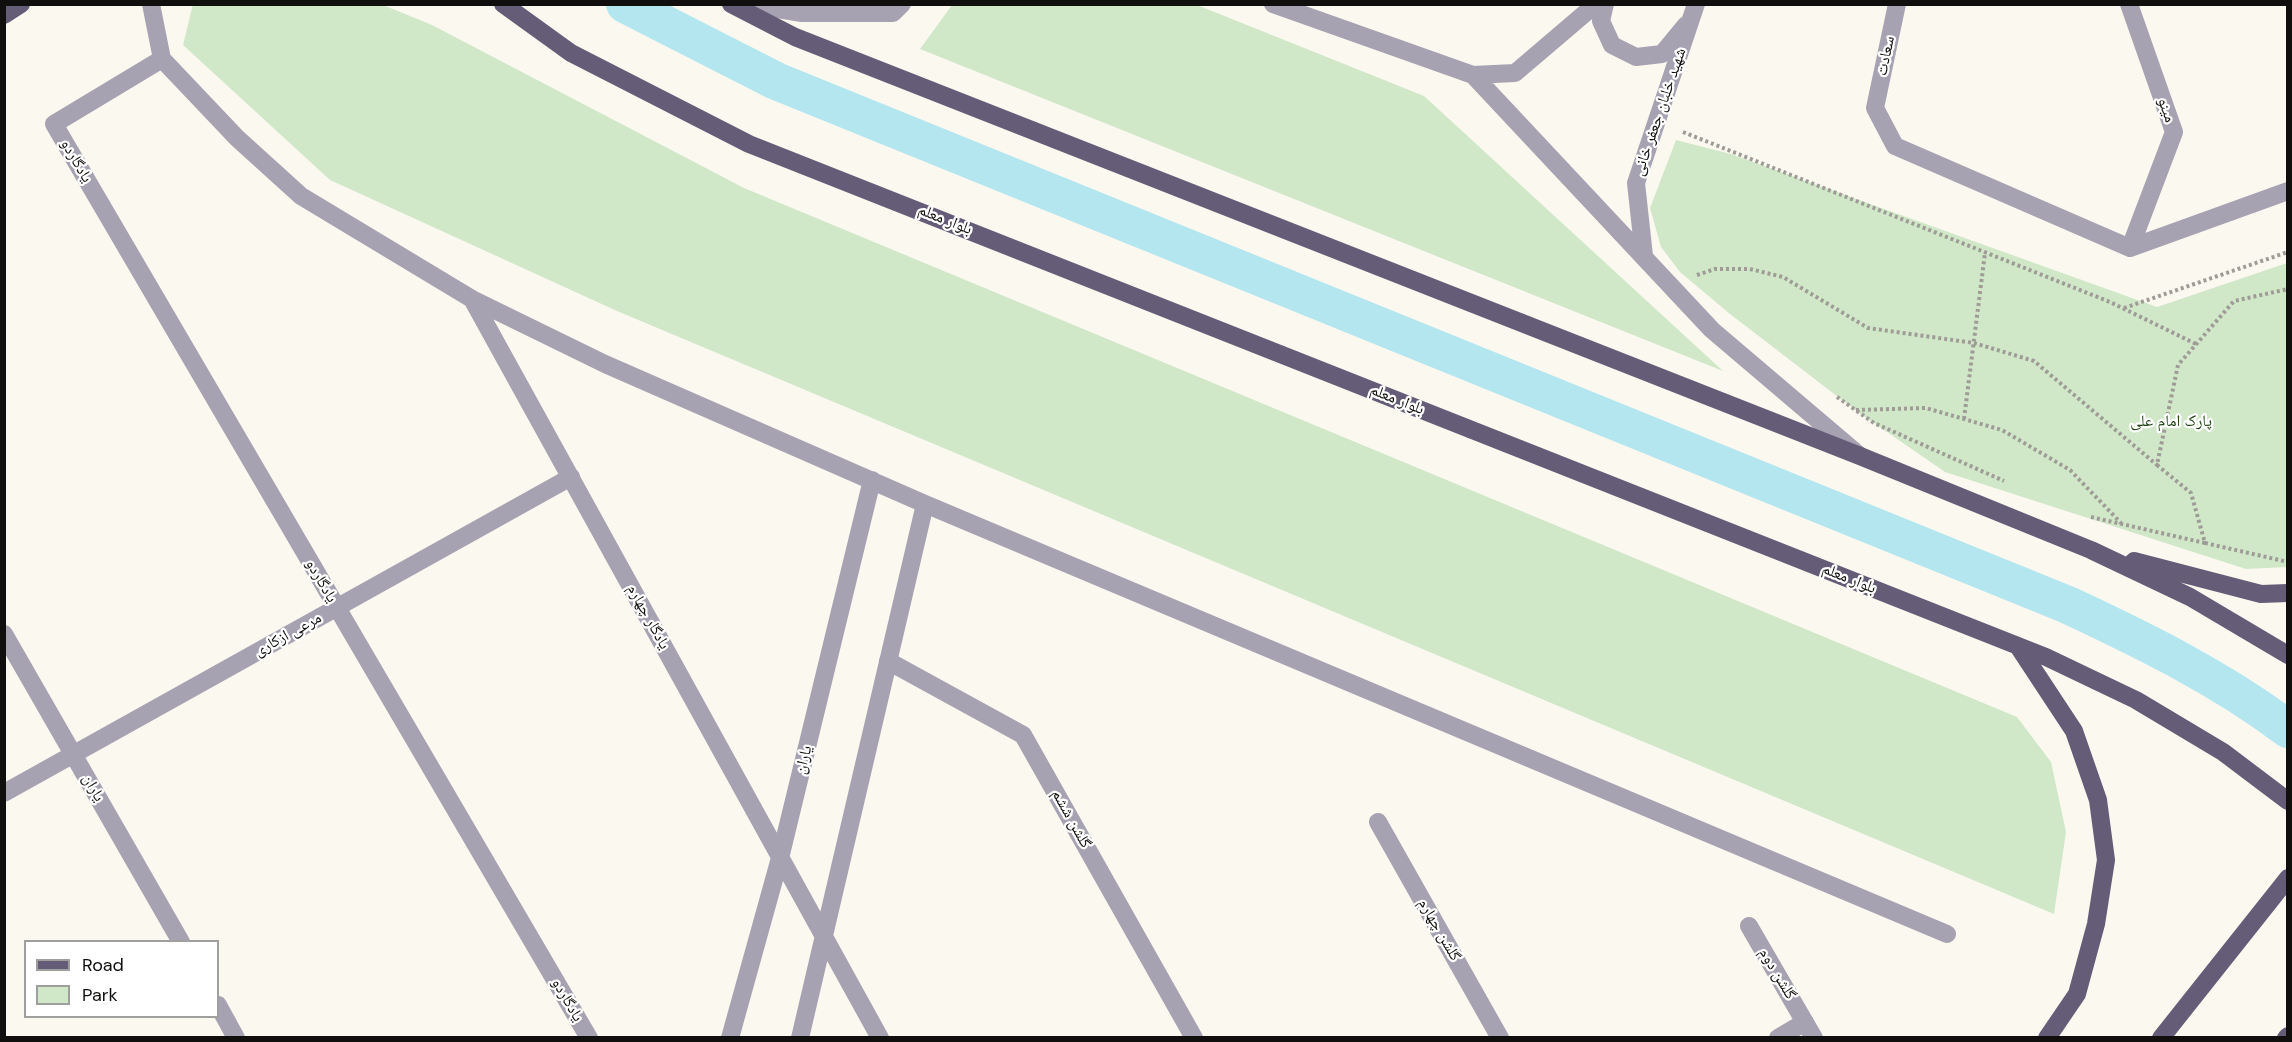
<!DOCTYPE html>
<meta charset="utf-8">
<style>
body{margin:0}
#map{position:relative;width:2292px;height:1042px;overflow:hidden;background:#fbf8f0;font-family:"DM Sans",sans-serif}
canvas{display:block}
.frame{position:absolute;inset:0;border:6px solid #100f0d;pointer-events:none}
.legend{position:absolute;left:24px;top:940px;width:195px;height:78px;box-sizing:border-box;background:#fff;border:2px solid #9f9f9e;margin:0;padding:8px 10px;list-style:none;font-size:18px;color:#100f0d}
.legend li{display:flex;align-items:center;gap:12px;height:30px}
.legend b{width:30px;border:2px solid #9f9f9e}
</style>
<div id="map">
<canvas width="2292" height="1042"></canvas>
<div class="frame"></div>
<ul class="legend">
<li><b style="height:8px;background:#655c78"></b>Road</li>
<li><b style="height:16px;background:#d0e8c8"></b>Park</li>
</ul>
</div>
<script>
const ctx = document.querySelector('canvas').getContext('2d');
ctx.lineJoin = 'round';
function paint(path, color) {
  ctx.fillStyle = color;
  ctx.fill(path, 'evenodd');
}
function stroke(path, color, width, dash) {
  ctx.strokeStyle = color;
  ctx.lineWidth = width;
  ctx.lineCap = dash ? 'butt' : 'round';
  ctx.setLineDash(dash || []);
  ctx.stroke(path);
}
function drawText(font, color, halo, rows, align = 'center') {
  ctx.font = font + ' "DM Sans","Noto Naskh Arabic",sans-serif';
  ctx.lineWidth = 4.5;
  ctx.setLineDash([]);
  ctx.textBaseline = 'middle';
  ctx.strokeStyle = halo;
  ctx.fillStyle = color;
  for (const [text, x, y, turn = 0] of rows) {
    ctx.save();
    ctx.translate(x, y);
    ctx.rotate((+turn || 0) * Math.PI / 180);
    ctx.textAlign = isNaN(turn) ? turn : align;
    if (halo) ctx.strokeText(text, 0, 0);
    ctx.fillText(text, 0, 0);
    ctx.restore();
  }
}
paint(new Path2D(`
 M193,4L383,5L432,25L744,188L2017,717L2051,762L2066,832L2054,914L617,311L330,180L183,45Z
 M952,5H1197L1424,96L1723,371L920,49Z
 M1676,140L1731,154L2157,307L2287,263V567L2246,569L1945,472L1855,410L1730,314L1680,272L1661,247L1650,208Z`), '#d0e8c8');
stroke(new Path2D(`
 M625,4L776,81L2068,605C2145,641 2220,678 2288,729`), '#b4e6f0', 38);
stroke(new Path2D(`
 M1683,132L2110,302L2196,344
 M1697,275L1715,269H1750L1783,277L1868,328L1974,343L2034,361L2157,465
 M2124,308L2288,252
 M1837,397L1874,423L2004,481
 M1856,410L1926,408L2002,430L2070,470L2121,523
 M1964,419L1985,253
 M2091,517L2205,543L2191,493L2157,465L2178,365L2234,301L2288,289
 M2205,543L2288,562`), '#9f9c97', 4, [3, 3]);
stroke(new Path2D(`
 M151,4L162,59
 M748,4L802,13H893L902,4
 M1273,4L1473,75L1712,330L1859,455
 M1605,4L1601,21L1612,45L1636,57L1662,54L1686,25
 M1897,4L1875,108L1895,146L2130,248L2288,191
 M2129,4L2174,132L2130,248
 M1473,75L1515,73L1596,4
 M1644,256L1636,183L1696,4
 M472,299L880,1038
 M4,634L181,942
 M888,661L1023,735L1194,1038
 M4,793L571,477
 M1378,822L1500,1038
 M1749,926L1814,1038
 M218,1005L236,1038
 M589,1038L54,124L162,59L237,138L301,196L472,299L605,364L925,504L1947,934
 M730,1038L780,858L872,480
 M800,1038L925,504
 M1778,1038L1805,1022`), '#a7a2b2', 18);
stroke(new Path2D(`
 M503,4L571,53L749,144L2046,657L2136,700L2223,752L2288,801
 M731,4L795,37L1860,456L2091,550L2190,597L2288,655
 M4,15L21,4
 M2134,561L2261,594L2288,593
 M2018,646L2074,731L2098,800L2106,860L2096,924L2077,994L2047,1038
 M2161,1038L2288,878
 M2286,1038L2288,1036`), '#655c78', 18);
drawText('16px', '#100f0d', '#fff', [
 ["سعادت",1886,56,-78],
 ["مینو",2166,110,71],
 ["شهید خلبان جعفر خانی",1660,112,-71],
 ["یادگار‌دو",76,161,60],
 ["بلوار معلم",945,220,22],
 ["بلوار معلم",1397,400,22],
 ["بلوار معلم",1849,579,22],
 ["یادگار‌دو",321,581,60],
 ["یادگار چهارم",648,617,61],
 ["مرعی ازکاری",288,635,-29],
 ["یاران",804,760,-76],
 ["یاران",93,788,60],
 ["گلشن ششم",1071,819,61],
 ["گلشن چهارم",1439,930,60],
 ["گلشن دوم",1777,974,59],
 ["یادگار‌دو",567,1000,60]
]);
drawText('16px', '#214212', '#fff', [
 ["پارک امام علی",2171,422]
]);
</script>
